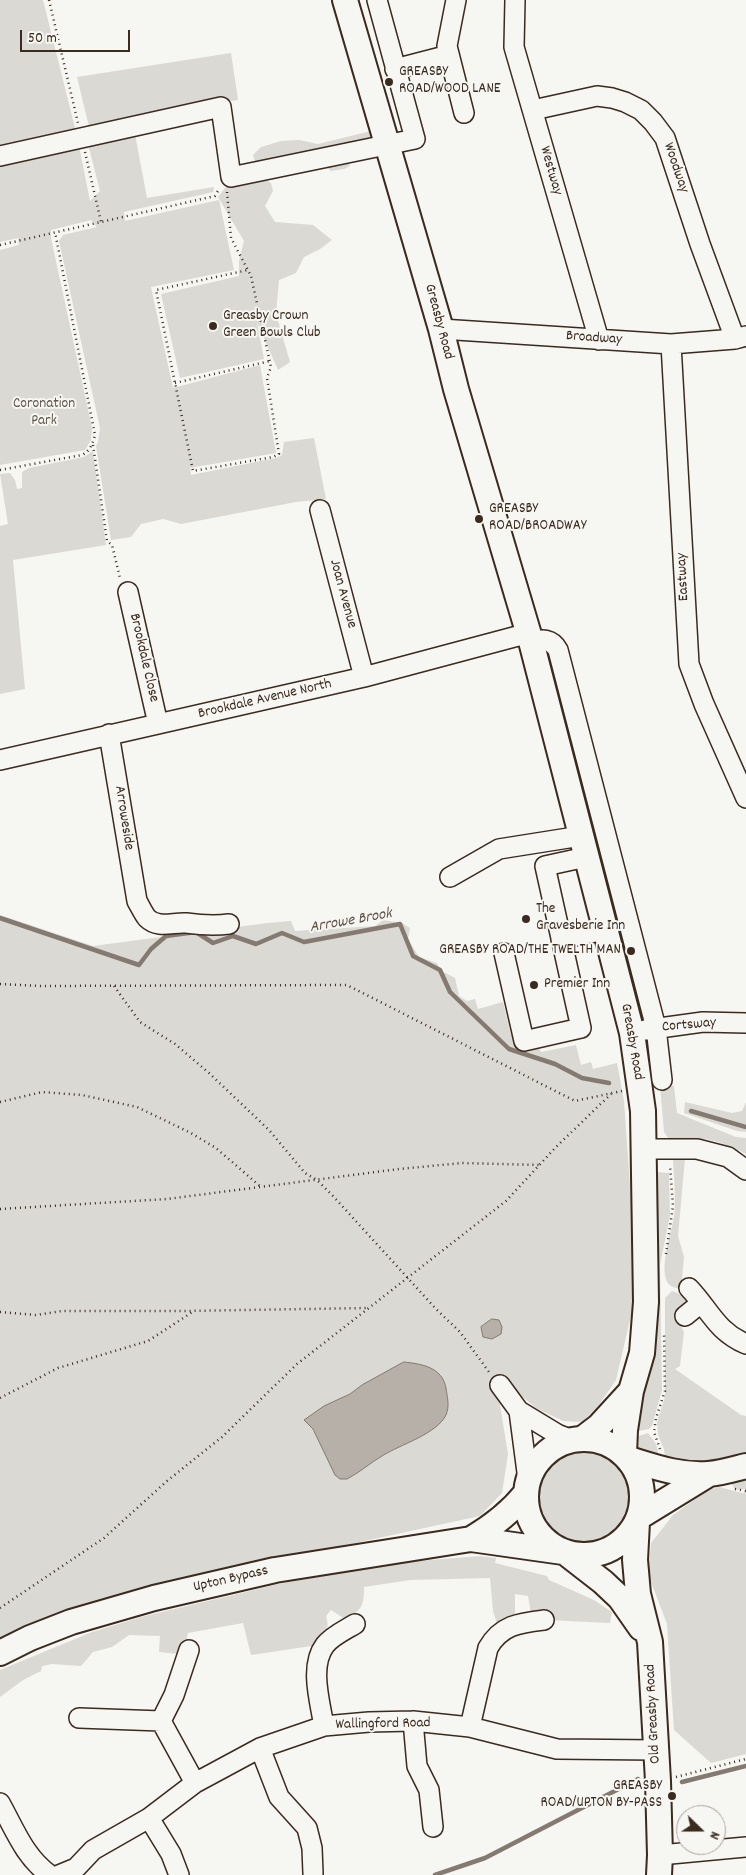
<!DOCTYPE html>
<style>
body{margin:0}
#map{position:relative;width:746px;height:1875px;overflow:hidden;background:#f6f6f2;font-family:Dekko,sans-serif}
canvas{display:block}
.north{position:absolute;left:676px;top:1805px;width:50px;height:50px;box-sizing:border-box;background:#f6f6f2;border:1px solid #aba49d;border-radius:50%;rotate:112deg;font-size:14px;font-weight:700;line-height:20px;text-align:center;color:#3b2a1e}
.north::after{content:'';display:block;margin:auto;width:18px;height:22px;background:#3b2a1e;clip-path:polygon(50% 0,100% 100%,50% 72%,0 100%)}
.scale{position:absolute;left:20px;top:30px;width:110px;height:22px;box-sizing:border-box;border:2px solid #3b2a1e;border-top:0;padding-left:6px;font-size:15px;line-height:18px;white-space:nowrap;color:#3b2a1e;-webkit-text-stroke:4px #f6f6f2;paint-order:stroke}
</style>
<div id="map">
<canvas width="746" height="1875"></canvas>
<div class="north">N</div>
<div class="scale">50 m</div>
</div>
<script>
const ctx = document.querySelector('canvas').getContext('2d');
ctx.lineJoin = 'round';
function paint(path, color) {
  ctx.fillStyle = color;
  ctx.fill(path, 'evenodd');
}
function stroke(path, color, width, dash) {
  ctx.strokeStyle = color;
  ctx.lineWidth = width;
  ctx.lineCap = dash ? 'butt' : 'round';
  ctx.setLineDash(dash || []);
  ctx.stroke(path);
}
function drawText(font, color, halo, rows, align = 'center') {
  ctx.font = font + ' Dekko,sans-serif';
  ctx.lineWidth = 4;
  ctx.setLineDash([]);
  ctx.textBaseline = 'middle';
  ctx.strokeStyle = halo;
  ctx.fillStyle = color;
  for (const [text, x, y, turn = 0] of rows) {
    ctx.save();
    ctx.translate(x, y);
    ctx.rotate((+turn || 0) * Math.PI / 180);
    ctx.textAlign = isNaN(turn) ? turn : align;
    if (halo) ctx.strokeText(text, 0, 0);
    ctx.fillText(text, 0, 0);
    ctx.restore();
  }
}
paint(new Path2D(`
 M0,0H43L77,136L90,201L100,191L88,144L134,129L147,198L214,187L213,192L124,212L125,221L219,200L234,270L151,287L173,388L260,365L276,453L190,468L191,475L276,458L282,455L284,442L314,438L326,499L296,502L181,524L163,519L141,524L131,537L111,540L96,446L98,442L100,428L59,241L63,235L97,227L91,220L51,230V238L92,428L91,440L85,450L0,465V250L19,245L18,238L0,242Z
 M231,53L238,100L185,108L90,131L77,77Z
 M371,131L374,136L373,140L338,147L350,166L344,169L331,171L319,161L257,168L253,155L261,147L281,141L299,140L318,144Z
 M256,174L271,183L273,191L265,206L275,222L313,225L332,240L320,249L304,257L296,273L279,280L276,314L290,362L278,370L257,322L264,359L180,378L161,294L239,276V261L244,241L218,197L230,182Z
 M93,451L106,545L13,560L25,689L0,694V526L8,524L0,474L10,473L15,480L17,489L22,488V472L29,468L84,457Z
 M0,915L93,946L268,923L291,921L295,931L375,926L383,920L402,923L410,928L408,939L419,957L437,963L440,970L455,978L459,996L467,1001L475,999L478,1009L503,1002L511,1035L526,1045L537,1043L541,1052L576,1045L581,1065L591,1062L593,1069L617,1063L624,1101L633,1229L634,1303L616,1380L598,1406L582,1422L563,1421L536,1408L505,1382L497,1387L508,1454L502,1493L480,1516L180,1581L0,1645Z
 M660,1085L674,1086L677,1113L736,1137L746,1138V1154C733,1147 719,1141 704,1139C692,1137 680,1141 668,1138L664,1132Z
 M685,1102L732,1113L742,1111L746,1102V1132L737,1131L684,1113Z
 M685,1158L678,1236L684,1257L681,1289C674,1288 668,1286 666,1279C661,1262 671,1234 674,1217C676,1198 674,1178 673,1159Z
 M657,1172L669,1173L670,1215L660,1265L662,1390L652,1426L649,1429L634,1432L635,1412L646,1386L656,1330L658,1265Z
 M672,1291L686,1296L687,1300L676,1317L684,1332L680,1366L675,1369L741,1415L746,1416V1457L705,1465H666L664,1449L658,1435L657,1422L665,1397V1298Z
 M648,1433L656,1444L660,1460L638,1449L633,1438Z
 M539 1498a47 47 0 1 1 94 0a47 47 0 1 1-94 0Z
 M746,1476V1489L735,1490L730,1480Z
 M719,1487L742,1493L746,1492V1754L711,1763L674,1730L667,1624L648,1574L651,1543L673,1515L708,1490Z
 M480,1556L496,1558L495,1563L547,1576L549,1580L594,1600L612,1612L610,1623L546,1620L531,1613L528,1596L515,1594V1618L505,1624H497L493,1611L490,1578L410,1580L364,1587C364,1606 362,1610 345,1619L331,1610L326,1616C330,1629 326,1635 318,1645L251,1655L243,1623L188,1633L184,1649L179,1654L159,1652L160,1636L129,1635L112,1647L93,1652L81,1666L52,1664L42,1666L41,1671L23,1680L0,1697V1670L92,1632L145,1616L300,1579L418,1561Z`), '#dad9d3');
const water = new Path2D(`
 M492,1319L499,1320L502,1327L501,1334L492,1339L483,1337L481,1327Z
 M404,1362C422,1364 442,1367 446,1388C447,1396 450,1406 446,1415C437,1434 399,1445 382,1456C370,1463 359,1473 347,1479H340L335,1475L313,1429L304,1420L324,1406L350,1394L362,1385Z`);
paint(water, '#b6b0a9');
stroke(water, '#857a71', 1);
stroke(new Path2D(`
 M0,918L139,965L151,949L166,936L196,932L213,943L233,936L256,944L282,933L304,942L400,924L413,956L440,970L450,992L509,1049L555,1064L582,1078L609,1083
 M691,1111L746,1127
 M682,1782L746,1766
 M435,1875L485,1858L638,1779`), '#857a71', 4.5);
const minor = new Path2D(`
 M456,0L447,46L464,113
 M515,0L514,47L599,340
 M395,69L449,55
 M533,110L597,96L612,98L625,102L641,110L653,122L665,138L700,244L735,339
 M0,156L221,107L231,177L415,139L377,0
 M441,329L671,344L735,339L746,336
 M671,344L689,664L704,704L746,798
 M320,510L364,677
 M128,592L158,724
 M532,643C542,638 552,639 558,650L656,1028L662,1080
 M109,734L137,901C140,906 143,913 147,918C158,929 173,922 186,923C201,925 214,926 229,924
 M0,760L364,677L529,633
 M450,877L499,849L581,836
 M561,939L605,930
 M504,953L524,1041L581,1028L545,866L586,857
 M645,1030L703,1022L746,1023
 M643,1149H697L728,1157L746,1170
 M689,1288C710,1310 716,1331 746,1344
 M685,1316L701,1303
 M500,1385L519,1411L557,1434L572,1440
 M519,1411L528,1480
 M79,1718L161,1721L195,1783
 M161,1721L174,1695L189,1650
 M413,1721L417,1766L429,1790L433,1827
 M324,1726C320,1702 309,1666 325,1645C332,1636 345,1630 355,1624
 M470,1727L488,1648C501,1625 519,1623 544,1620
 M260,1748L279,1797L307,1828L312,1848L313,1873
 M0,1803C14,1828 25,1858 50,1875
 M149,1818L171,1854L179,1875
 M660,1855L746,1847
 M59,1875L76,1868L93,1850L149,1818L195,1783L260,1748L324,1726L369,1722L413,1721L470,1727L557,1749L655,1750`);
const major = new Path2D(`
 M345,0L441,329L456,389L532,645L632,1033L643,1111L646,1302L642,1353L631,1391L625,1430L624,1454
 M526 1497a58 58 0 1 1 116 0a58 58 0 1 1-116 0Z
 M582,1439L599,1426L631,1391
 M629,1459C655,1467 680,1476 708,1474C721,1473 734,1469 746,1466
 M639,1517L709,1474
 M637,1522L635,1560L638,1594L650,1642L658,1781L660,1855L659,1875
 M471,1539C493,1526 510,1513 526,1493
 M567,1554L603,1582L620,1598L641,1628
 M0,1653L30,1638L71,1622L154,1598L275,1570L471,1539L563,1552`);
stroke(minor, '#3b2a1e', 22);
stroke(major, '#3b2a1e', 28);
stroke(new Path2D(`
 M49,0L78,123
 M85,152L101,222
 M227,192L231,238L251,276L271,367L267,378L279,454L273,457L193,471L156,290L248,270
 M0,245L215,196L219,189
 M175,383L270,361
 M93,445L107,541L112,545L120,578
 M0,470L82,455C90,451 93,443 95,435L55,232
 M0,984L39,986L347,985L575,1101L622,1091
 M114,986L140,1022L175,1044L209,1073L269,1130L305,1173L317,1180L333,1196L436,1309L460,1332L489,1372
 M0,1102L42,1092L82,1095L137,1107L189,1132L216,1148L261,1187
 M0,1209L167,1199L399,1169L462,1163L540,1165
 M666,1254L673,1206L670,1165
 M0,1312L36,1315L62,1311H185L368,1308
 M0,1398L58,1368L148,1341L194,1311
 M660,1449L654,1432L656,1418L665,1391L664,1332
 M735,1489L746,1491
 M0,1608L104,1538L167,1481L222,1437L297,1364L506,1201L556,1147L611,1094
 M676,1777L746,1759`), '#3b2a1e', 2.5, [1, 4]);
stroke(minor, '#f6f6f2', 19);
stroke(major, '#f6f6f2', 24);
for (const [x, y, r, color] of [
 [389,82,5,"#3b2a1e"],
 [213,326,5,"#3b2a1e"],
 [479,519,5,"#3b2a1e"],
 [526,919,5,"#3b2a1e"],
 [631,951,5,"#3b2a1e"],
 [534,985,5,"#3b2a1e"],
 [672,1796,5,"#3b2a1e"]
]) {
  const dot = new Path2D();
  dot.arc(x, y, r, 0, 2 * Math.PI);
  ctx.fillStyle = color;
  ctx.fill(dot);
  stroke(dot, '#f6f6f2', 2);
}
drawText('15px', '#3b2a1e', '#f6f6f2', [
 ["GREASBY",399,73],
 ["ROAD/WOOD LANE",399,90],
 ["Greasby Crown",223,317],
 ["Green Bowls Club",223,334],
 ["GREASBY",489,510],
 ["ROAD/BROADWAY",489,527],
 ["The",536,910],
 ["Gravesberie Inn",536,927],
 ["GREASBY ROAD/THE TWELTH MAN",621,951,"right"],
 ["Premier Inn",544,985],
 ["GREASBY",662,1787,"right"],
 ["ROAD/UPTON BY-PASS",662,1804,"right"]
], 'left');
drawText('15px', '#3b2a1e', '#f6f6f2', [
 ["Woodway",675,168,71],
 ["Westway",550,171,74],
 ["Greasby Road",438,322,75],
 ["Broadway",594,339,4],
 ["Eastway",684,577,-93],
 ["Joan Avenue",342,594,75],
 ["Brookdale Close",143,658,77],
 ["Brookdale Avenue North",265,700,-13],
 ["Arroweside",123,818,81],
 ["Cortsway",689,1026,-5],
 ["Greasby Road",631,1042,80],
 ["Upton Bypass",231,1580,-13],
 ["Old Greasby Road",654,1714,-93],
 ["Wallingford Road",383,1725,-1]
]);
drawText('15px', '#63564b', '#f6f6f2', [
 ["Coronation",44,405],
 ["Park",44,422]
]);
drawText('italic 16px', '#605248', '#f6f6f2', [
 ["Arrowe Brook",351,922,-10]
]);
</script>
